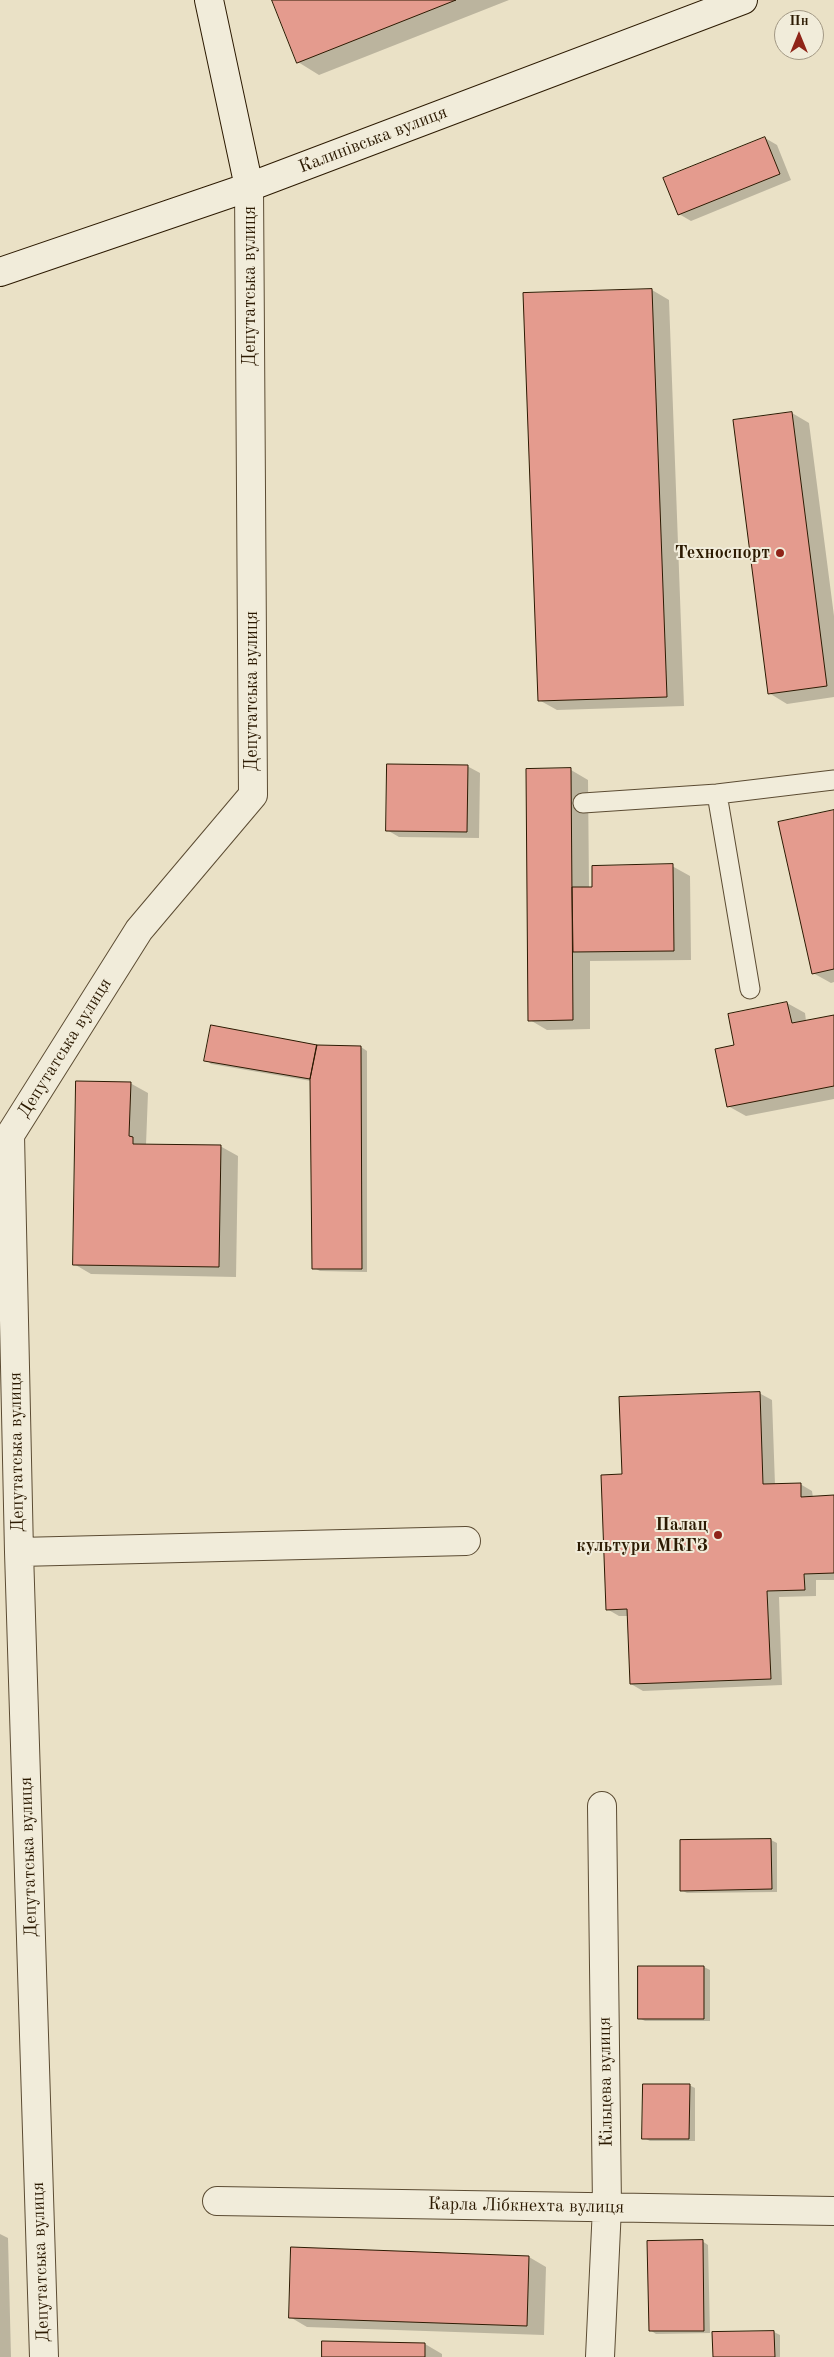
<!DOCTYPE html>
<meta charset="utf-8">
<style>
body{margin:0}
#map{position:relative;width:834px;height:2357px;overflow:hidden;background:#eae1c6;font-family:"Old Standard TT",serif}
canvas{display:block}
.north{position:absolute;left:774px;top:10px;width:50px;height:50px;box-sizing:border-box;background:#f1ecda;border:1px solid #a29884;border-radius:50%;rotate:0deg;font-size:14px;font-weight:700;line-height:20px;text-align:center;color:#2c1a02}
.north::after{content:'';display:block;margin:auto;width:18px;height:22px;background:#8f2418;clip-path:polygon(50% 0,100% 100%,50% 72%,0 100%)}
</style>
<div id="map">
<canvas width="834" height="2357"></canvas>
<div class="north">Пн</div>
</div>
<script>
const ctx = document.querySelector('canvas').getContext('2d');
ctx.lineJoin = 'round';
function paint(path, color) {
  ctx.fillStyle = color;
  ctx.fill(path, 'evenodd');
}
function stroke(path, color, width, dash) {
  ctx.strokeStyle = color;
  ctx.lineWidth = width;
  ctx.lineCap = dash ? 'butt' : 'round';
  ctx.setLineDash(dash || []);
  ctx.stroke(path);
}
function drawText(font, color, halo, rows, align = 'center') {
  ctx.font = font + ' "Old Standard TT",serif';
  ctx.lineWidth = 4;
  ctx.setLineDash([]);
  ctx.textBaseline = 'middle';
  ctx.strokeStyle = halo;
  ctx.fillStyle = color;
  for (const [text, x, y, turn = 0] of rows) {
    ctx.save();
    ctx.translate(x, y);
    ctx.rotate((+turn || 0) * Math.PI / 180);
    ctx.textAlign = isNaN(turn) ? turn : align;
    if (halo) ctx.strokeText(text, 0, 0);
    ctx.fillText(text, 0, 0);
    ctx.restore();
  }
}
paint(new Path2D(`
 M273,0H509L319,75L298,62Z
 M765,138L777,145L791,180L691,221L679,214Z
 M652,290L669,300L684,706L557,710L539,700Z
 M792,413L809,423L834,616V697L787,704L769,693Z
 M467,766L480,773L479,838L399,837L387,830Z
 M571,770L588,780L589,888L672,866L690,876L691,960L590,961V1029L547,1030L530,1020Z
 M834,811V982L831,983L813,973Z
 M787,1003L805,1013L806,1021L834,1016V1099L746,1116L728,1106L735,1046Z
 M317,1046L361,1047L367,1051V1272L320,1271L314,1268L311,1081L211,1064L206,1060Z
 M130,1083L148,1093L146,1145L220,1146L238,1156L236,1277L91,1274L74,1264Z
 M759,1393L772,1400L775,1485L800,1484L812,1491L813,1498L834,1497V1580H816V1596L779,1597L782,1685L643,1691L631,1684L629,1616H619L607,1609L623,1476Z
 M771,1840L777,1843V1892L687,1893L681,1890Z
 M704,1967L710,1970V2021H645L639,2018Z
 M689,2085L695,2088V2141H650L644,2138Z
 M0,2234L8,2238L11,2357H0Z
 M702,2241L708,2245L710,2333L656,2334L650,2330Z
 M529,2257L546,2267L544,2335L307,2327L290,2317Z
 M774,2332L780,2335V2357H714Z
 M425,2344L442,2354V2357H323Z`), '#0003');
const building = new Path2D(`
 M272,0H456L297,63Z
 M765,137L780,174L678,215L663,178Z
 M652,289L667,697L538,701L523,293Z
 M792,412L827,686L768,694L733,420Z
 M387,764L468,765L467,832L386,831Z
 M571,768L573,1020L528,1021L526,769Z
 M834,810V969L812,974L778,822Z
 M673,864L674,951L573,952L572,887H592V866Z
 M787,1002L792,1023L834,1015V1086L727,1107L715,1049L734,1045L728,1014Z
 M211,1025L317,1045L310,1079L204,1061Z
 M317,1045L361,1046L362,1269H312L310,1079Z
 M76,1081L131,1082L129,1136L133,1137V1144L221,1145L219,1267L73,1265Z
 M760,1392L763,1484L801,1483V1497L834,1495V1573L804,1574L805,1590L767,1591L771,1679L630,1684L627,1609L606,1610L601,1475L622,1474L619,1397Z
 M771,1839L772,1889L680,1891V1840Z
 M638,1966H704V2019H638Z
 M643,2084H690L689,2139H642Z
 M703,2240L704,2331H649L647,2241Z
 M291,2247L529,2256L527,2326L289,2318Z
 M774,2331L775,2357H713L712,2332Z
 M322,2341L425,2343V2357H322Z`);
paint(building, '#e49b8e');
stroke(building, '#2c1a02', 1);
const lane = new Path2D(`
 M583,803L717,794
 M750,989L717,794L834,780`);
const street = new Path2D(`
 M19,1552L466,1541
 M217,2201L834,2211
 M44,2357L19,1552L10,1135L139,930L253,795L249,187
 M600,2357L607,2207L602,1806`);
const secondary = new Path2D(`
 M209,0L249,187
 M0,272L249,187L743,0`);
stroke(lane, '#5c4c33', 21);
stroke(street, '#5c4c33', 30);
stroke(secondary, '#2c1a02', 30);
stroke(lane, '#f1ecda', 19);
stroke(street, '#f1ecda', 28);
stroke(secondary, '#f1ecda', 28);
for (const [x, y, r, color] of [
 [780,553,5,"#8f2418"],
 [718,1535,5,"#8f2418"]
]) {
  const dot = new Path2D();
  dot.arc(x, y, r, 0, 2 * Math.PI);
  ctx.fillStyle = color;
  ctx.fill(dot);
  stroke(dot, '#f1ecda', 2);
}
drawText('18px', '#2c1a02', '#f1ecda', [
 ["Калинівська вулиця",373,140,-21],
 ["Депутатська вулиця",250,286,-90],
 ["Депутатська вулиця",252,691,-90],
 ["Депутатська вулиця",65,1048,-58],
 ["Депутатська вулиця",17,1452,-91],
 ["Депутатська вулиця",29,1857,-92],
 ["Кільцева вулиця",606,2082,-91],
 ["Карла Лібкнехта вулиця",526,2206,1],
 ["Депутатська вулиця",41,2262,-92]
]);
drawText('bold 18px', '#2c1a02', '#f1ecda', [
 ["Техноспорт",770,553],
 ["Палац",708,1525],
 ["культури МКГЗ",708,1546]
], 'right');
</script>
